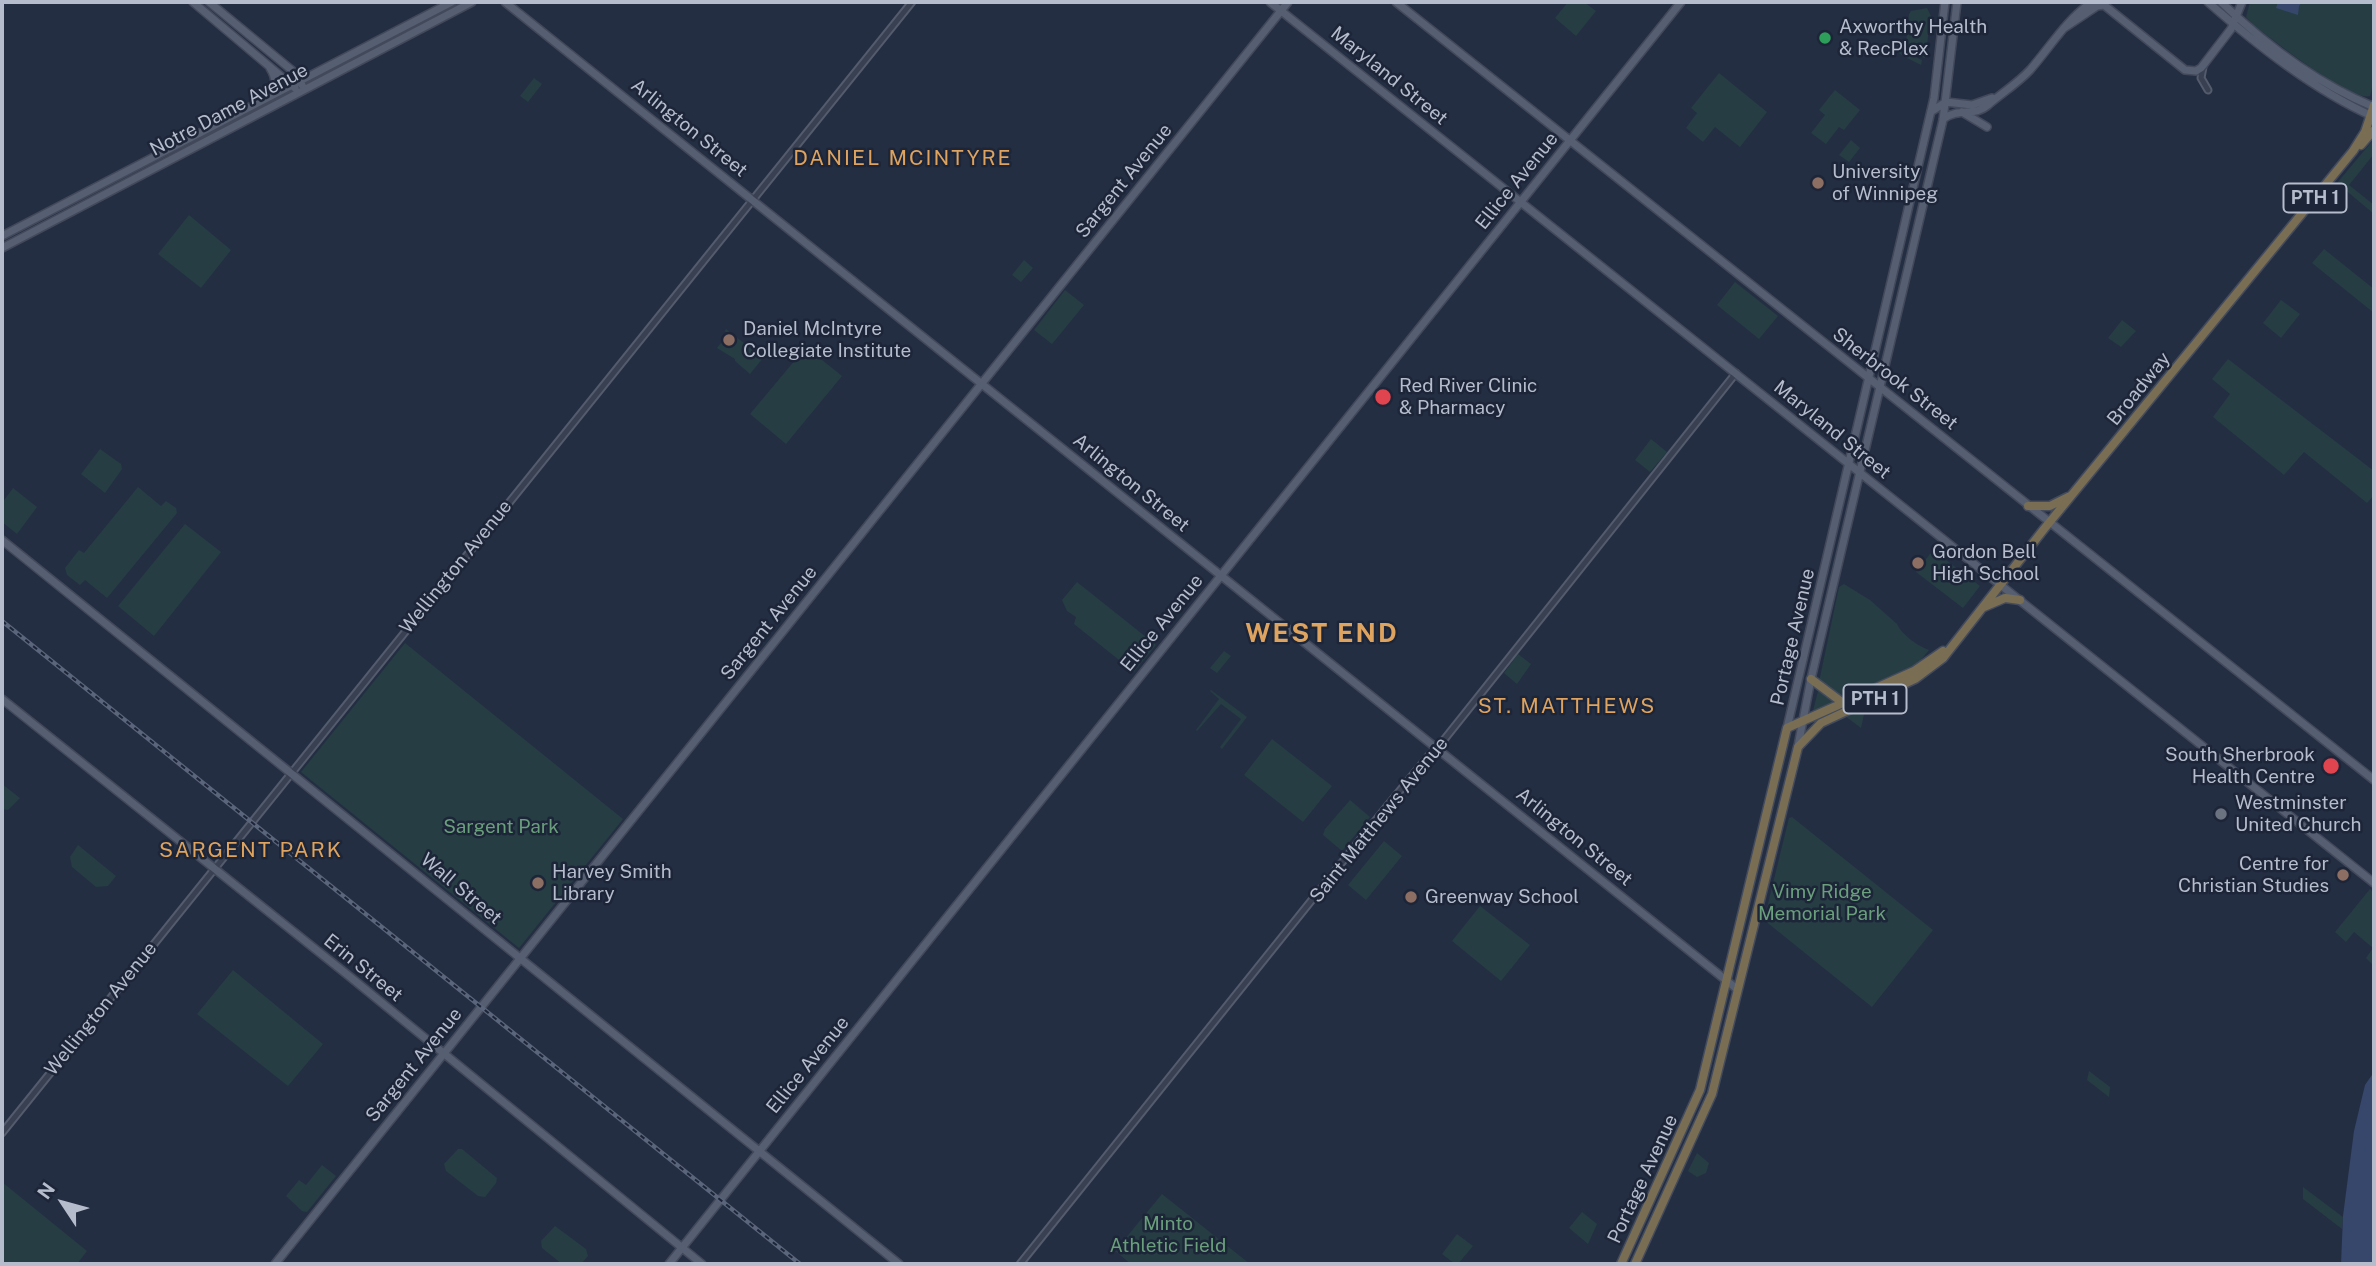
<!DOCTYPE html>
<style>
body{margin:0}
#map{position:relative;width:2376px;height:1266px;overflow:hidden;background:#242e43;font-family:"Public Sans",sans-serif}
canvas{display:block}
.frame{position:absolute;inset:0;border:4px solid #b5bccc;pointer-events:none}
.north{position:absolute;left:28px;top:1168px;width:70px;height:70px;-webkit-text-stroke:5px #1d2538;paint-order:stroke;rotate:306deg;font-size:19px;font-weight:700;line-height:28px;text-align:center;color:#b5bccc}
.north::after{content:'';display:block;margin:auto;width:24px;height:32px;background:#b5bccc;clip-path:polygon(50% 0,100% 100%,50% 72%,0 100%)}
</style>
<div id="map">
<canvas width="2376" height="1266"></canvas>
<div class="frame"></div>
<div class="north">N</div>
</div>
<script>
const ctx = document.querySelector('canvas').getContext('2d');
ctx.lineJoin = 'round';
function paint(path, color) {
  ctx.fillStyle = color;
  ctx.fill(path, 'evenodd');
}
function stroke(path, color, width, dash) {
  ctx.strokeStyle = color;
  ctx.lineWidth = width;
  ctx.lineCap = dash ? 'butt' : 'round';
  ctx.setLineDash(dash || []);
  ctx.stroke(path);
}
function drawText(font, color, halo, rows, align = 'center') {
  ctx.font = font + ' "Public Sans",sans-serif';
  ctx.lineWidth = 5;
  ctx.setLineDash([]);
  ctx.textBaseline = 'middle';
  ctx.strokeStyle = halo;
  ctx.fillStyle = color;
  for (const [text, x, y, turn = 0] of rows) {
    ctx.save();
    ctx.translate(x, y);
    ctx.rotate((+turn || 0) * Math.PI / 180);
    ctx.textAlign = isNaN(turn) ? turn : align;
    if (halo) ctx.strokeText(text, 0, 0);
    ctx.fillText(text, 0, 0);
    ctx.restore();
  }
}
paint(new Path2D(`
 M1568,2H1584L1596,11L1576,36L1555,18Z
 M2250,2H2374V81L2370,96C2351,102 2272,39 2253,25L2246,17Z
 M1927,8L1931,16L1925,58L1915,54L1906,43L1909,14L1911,11Z
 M1884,42C1902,41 1907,54 1922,60L1921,65L1903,56Z
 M1719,73L1767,112L1740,147L1715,127L1703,142L1686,128L1697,113L1691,108Z
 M534,78L542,84L528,102L520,96Z
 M1835,90L1860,110L1844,130L1839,127L1826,144L1811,133L1825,115L1819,110Z
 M2374,139V154L2349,185L2374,205V214L2337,183Z
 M1851,140L1860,148L1849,162L1839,155Z
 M189,215L231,250L201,288L158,254Z
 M2324,249L2374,289V313L2312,263Z
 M1024,260L1033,268L1021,282L1012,275Z
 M1735,282L1778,316L1759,339L1717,305Z
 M1065,290L1084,305L1052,344L1034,330Z
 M2281,300L2300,314L2281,338L2263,323Z
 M2122,320L2136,331L2121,347L2108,338Z
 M726,329L763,358L750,374L735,361V359L717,348L728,334L725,331Z
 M806,347L842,376L786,444L750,414Z
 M2228,359L2374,471V495L2367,503L2304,452L2284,475L2213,417L2230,394L2212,379Z
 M1651,439L1667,452L1650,472L1635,460Z
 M100,449L121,464L122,469L105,493L81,474Z
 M138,487L161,506L166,501L176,508L177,513L107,598L85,580L80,585L67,575L65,568L79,550L84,553Z
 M13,488L37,507L17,534L2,522V503Z
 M185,524L221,552L154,636L118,606Z
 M1933,550L1980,586L1963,608L1916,572Z
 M1077,582L1156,645L1134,672L1074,624L1076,617L1067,611L1062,600Z
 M1844,584L1870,600L1897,624C1902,635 1918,646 1929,650L1920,661L1911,667L1839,699L1819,682L1839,587Z
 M405,643L623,819L519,948L301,772Z
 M1224,651L1231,656L1217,673L1210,668Z
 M1518,654L1531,664L1517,684L1504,673Z
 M1211,690L1247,717L1222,749L1220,747L1241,719L1221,704L1197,731L1196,730L1219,699L1210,691Z
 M1818,691L1836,701L1813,711Z
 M1863,709L1865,710L1861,728L1845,716Z
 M1272,739L1332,786L1303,822L1244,775Z
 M2,784L20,798L8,810L2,809Z
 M1350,800L1370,817L1342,851L1323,835L1325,829Z
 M1792,817L1933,930L1872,1007L1764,920L1789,818Z
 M1384,841L1402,856L1366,900L1348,885Z
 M78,845L116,876L108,886L96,887L72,867L70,857Z
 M2370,889L2374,893V966L2366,958L2373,948L2354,932L2346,942L2335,932Z
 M1480,906L1530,945L1501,981L1452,941Z
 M233,970L323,1044L288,1086L197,1014Z
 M2089,1071L2110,1087L2109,1097L2087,1080Z
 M458,1149H462L497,1178L496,1183L485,1197L478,1196L446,1171L444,1164Z
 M1697,1153L1709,1163L1706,1173L1697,1177L1688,1171Z
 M322,1165L336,1176L307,1212L302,1211L286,1196L299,1180L306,1185Z
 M2,1182L87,1251L77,1264H2Z
 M2303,1187L2343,1217L2342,1229L2303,1199Z
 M1162,1194L1250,1264H1131L1115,1251Z
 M1582,1212L1597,1224L1588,1244L1569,1228Z
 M555,1226L586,1249L588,1256L581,1264H562L542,1248L541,1241Z
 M1457,1234L1473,1246L1458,1264H1455L1442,1254Z`), '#263d44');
paint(new Path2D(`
 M2278,2H2289L2290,4L2292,2H2302L2299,6L2298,15L2276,8Z
 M2374,1072V1264H2341L2343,1216L2354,1131L2365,1085Z`), '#36476b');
const minor = new Path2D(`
 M2203,67L2201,78L2208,90
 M2,1133L912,2
 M1020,1264L1384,810L1430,754L1443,741L1736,373`);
const major = new Path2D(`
 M193,2L295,88
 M209,2L294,72L302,85
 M505,2L1737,989
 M1270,2L2374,883
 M1396,2L2374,780
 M2208,2C2258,46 2314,90 2374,117
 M2221,2C2265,44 2318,84 2374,107
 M2064,28L2097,6L2104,5L2185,70L2196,71L2201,68L2231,29L2242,2
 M269,95C277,85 276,78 270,68
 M1932,111L1946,102L1972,105L1992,98
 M1962,112L1987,127
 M1943,119C1960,107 1975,117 1988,105C2002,93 2018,83 2030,70C2051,46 2066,20 2092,2
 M2,236L452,2
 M2,248L472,2
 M2,540L899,1264
 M2,699L349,976L702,1264
 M1787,728L1934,98L1945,2
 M1798,746L1811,679L1943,120L1957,2
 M275,1264L1288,2
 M669,1264L1681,2`);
const highway = new Path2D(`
 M2361,145L2374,130
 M2028,506H2050L2068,497
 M1984,607L2005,598L2020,600
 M1811,679L1843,703
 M1621,1264L1700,1090L1787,728L1914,671L1943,651
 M1635,1264L1712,1094L1798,747L1821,723L1915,679L1943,658L2044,529L2353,151L2365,132L2374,105`);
stroke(minor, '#535b6c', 9);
stroke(major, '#42495b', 10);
stroke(highway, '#434b5d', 11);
stroke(minor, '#384052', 5);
stroke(major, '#565f72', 7);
stroke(highway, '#796e54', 8);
const rail = new Path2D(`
 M2,621L800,1264`);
stroke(rail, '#5a647a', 4.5);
stroke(rail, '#1d2538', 2, [5]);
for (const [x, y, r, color] of [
 [1825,38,7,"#2e9e5b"],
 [1818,183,7,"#8d6e63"],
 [729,340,7,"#8d6e63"],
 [1383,397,9,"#e0444e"],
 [1918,563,7,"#8d6e63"],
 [2331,766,9,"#e0444e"],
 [2221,814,7,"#6b7280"],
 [2343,875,7,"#8d6e63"],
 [538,883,7,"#8d6e63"],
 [1411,897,7,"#8d6e63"]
]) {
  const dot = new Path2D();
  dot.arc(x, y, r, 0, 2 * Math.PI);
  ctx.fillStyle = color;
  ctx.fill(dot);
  stroke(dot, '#1d2538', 2.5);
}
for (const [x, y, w] of [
 [2315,198,63],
 [1875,699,63]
]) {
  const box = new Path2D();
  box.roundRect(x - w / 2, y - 14.5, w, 29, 5);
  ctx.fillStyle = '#1d2538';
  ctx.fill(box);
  stroke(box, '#b5bccc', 2);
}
drawText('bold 18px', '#b5bccc', null, [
 ["PTH 1",2315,198],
 ["PTH 1",1875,699]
]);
drawText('19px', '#b5bccc', '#1d2538', [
 ["Axworthy Health",1839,27],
 ["& RecPlex",1839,49],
 ["University",1832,172],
 ["of Winnipeg",1832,194],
 ["Daniel McIntyre",743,329],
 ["Collegiate Institute",743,351],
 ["Red River Clinic",1399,386],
 ["& Pharmacy",1399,408],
 ["Gordon Bell",1932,552],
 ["High School",1932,574],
 ["South Sherbrook",2315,755,"right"],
 ["Health Centre",2315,777,"right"],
 ["Westminster",2235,803],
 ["United Church",2235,825],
 ["Centre for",2329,864,"right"],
 ["Christian Studies",2329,886,"right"],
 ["Harvey Smith",552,872],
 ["Library",552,894],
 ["Greenway School",1425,897]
], 'left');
drawText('19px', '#b5bccc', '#1d2538', [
 ["Maryland Street",1389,76,39],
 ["Notre Dame Avenue",229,110,-28],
 ["Arlington Street",689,128,39],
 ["Sargent Avenue",1124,181,-51],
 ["Ellice Avenue",1517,181,-51],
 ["Sherbrook Street",1895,379,38],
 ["Broadway",2139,389,-51],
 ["Maryland Street",1832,430,39],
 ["Arlington Street",1131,483,39],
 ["Wellington Avenue",456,567,-51],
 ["Sargent Avenue",769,623,-51],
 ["Ellice Avenue",1162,623,-51],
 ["Portage Avenue",1793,637,-77],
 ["Saint Matthews Avenue",1379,820,-51],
 ["Arlington Street",1574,837,39],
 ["Wall Street",461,889,40],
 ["Erin Street",363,968,39],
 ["Wellington Avenue",101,1009,-51],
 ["Sargent Avenue",414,1065,-51],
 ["Ellice Avenue",808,1065,-51],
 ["Portage Avenue",1643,1179,-65]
]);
drawText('19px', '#6a9f7c', '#1d2538', [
 ["Sargent Park",501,827],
 ["Vimy Ridge",1822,892],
 ["Memorial Park",1822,914],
 ["Minto",1168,1224],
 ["Athletic Field",1168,1246]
]);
ctx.letterSpacing = '2px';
drawText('21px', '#dea35e', '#1d2538', [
 ["DANIEL MCINTYRE",903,159],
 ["ST. MATTHEWS",1567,707],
 ["SARGENT PARK",251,851]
]);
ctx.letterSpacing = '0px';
ctx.letterSpacing = '2px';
drawText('bold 26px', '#dea35e', '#1d2538', [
 ["WEST END",1322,634]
]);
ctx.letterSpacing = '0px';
</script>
